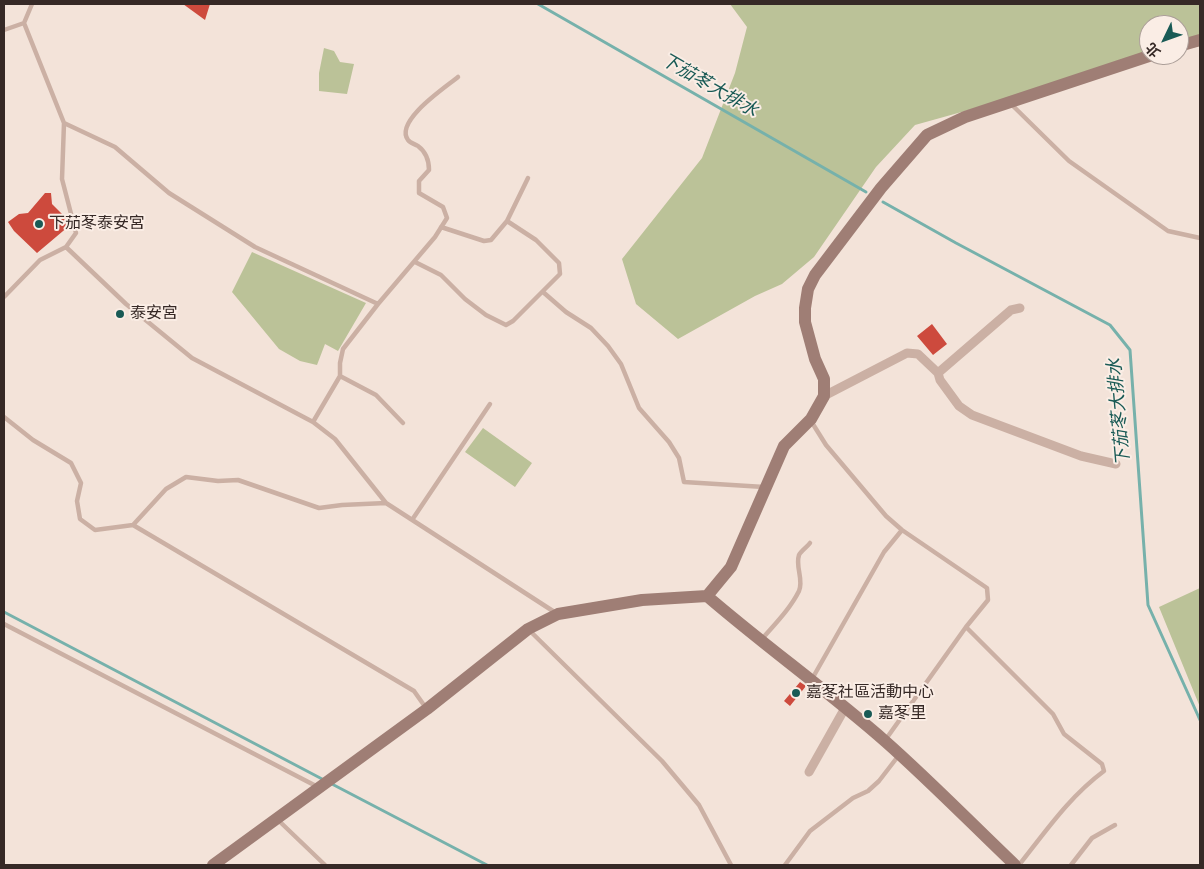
<!DOCTYPE html>
<meta charset="utf-8">
<style>
body{margin:0}
#map{position:relative;width:1204px;height:869px;overflow:hidden;background:#f3e3d9;font-family:"Sofia Sans Condensed","Noto Sans TC",sans-serif}
canvas{display:block}
.frame{position:absolute;inset:0;border:5px solid #362926;pointer-events:none}
.north{position:absolute;left:1139px;top:15px;width:50px;height:50px;box-sizing:border-box;background:#faede5;border:1px solid #ac9f99;border-radius:50%;rotate:228deg;font-size:14px;font-weight:700;line-height:20px;text-align:center;color:#362926}
.north::after{content:'';display:block;margin:auto;width:18px;height:22px;background:#195a55;clip-path:polygon(50% 0,100% 100%,50% 72%,0 100%)}
</style>
<div id="map">
<canvas width="1204" height="869"></canvas>
<div class="frame"></div>
<div class="north">北</div>
</div>
<script>
const ctx = document.querySelector('canvas').getContext('2d');
ctx.lineJoin = 'round';
function paint(path, color) {
  ctx.fillStyle = color;
  ctx.fill(path, 'evenodd');
}
function stroke(path, color, width, dash) {
  ctx.strokeStyle = color;
  ctx.lineWidth = width;
  ctx.lineCap = dash ? 'butt' : 'round';
  ctx.setLineDash(dash || []);
  ctx.stroke(path);
}
function drawText(font, color, halo, rows, align = 'center') {
  ctx.font = font + ' "Sofia Sans Condensed","Noto Sans TC",sans-serif';
  ctx.lineWidth = 4;
  ctx.setLineDash([]);
  ctx.textBaseline = 'middle';
  ctx.strokeStyle = halo;
  ctx.fillStyle = color;
  for (const [text, x, y, turn = 0] of rows) {
    ctx.save();
    ctx.translate(x, y);
    ctx.rotate((+turn || 0) * Math.PI / 180);
    ctx.textAlign = isNaN(turn) ? turn : align;
    if (halo) ctx.strokeText(text, 0, 0);
    ctx.fillText(text, 0, 0);
    ctx.restore();
  }
}
paint(new Path2D(`
 M730,4H1200V46L1179,51V25H1149V55H1166L915,125L876,167L814,257L782,284L755,296L678,339L636,304L622,259L702,158L735,73L747,27Z
 M324,48L334,51L340,62L354,64L347,94L319,91V73Z
 M252,252L366,303L338,351L325,344L317,365L300,361L279,349L232,292Z
 M483,428L532,463L515,487L465,452Z
 M1200,588V707L1159,607Z`), '#bbc298');
stroke(new Path2D(`
 M538,4L866,192
 M883,202L956,243L1110,325L1130,350L1148,605L1200,720
 M4,612L324,780
 M330,783L487,865`), '#76b1ab', 3);
paint(new Path2D(`
 M183,4H210L205,20Z
 M45,193H51L52,204L69,221V226L37,253L14,231L8,222L19,214L28,213Z
 M932,324L947,344L933,355L917,336Z
 M800,682L806,686L790,706L784,701Z`), '#cd4a3d');
stroke(new Path2D(`
 M4,30L24,23
 M1011,104L1069,161L1168,231L1200,238
 M64,123L115,147L169,193L255,247L378,304
 M441,227L484,241L491,240L507,221L528,178
 M66,247L126,304L192,358L313,422L335,439L386,503L556,613
 M415,262L441,275L465,299L486,315L506,325L513,321L560,274L559,263L536,240L507,221
 M543,292L566,312L591,328L608,346L621,364L639,408L669,442L679,458L684,482L764,487
 M4,297L40,260L66,247L76,233L62,179L64,123L24,23L32,4
 M340,376L376,395L403,423
 M4,417L33,440L71,463L81,483L77,501L80,519L95,530L133,525L414,691L426,708
 M811,421L826,445L886,516L902,530L987,588L988,600L966,627L886,739
 M313,422L340,376V363L343,349L378,304L435,237L447,218L443,207L419,193V181L429,170C429,160 426,152 418,146C415,144 410,143 408,140C394,121 446,87 458,77
 M412,520L490,404
 M133,525L166,489L186,477L218,481L238,480L319,508L342,505L386,503
 M4,624L316,786
 M966,627L1053,714L1064,734L1102,764L1104,771C1069,797 1046,831 1019,865
 M529,630L662,761L699,805L731,865
 M762,639C775,624 790,609 799,591C804,579 795,567 799,555C801,551 807,547 810,543
 M812,679L884,552L902,530
 M277,819L325,865
 M785,865L810,831L853,798L868,791L879,781L899,755
 M1071,865L1092,838L1115,825`), '#cbb0a4', 4.5);
stroke(new Path2D(`
 M938,373L1011,310L1020,308
 M824,396L907,353L918,354L938,373L940,380L959,406L972,415L1081,456L1116,464
 M809,772L845,708`), '#cbb0a4', 9);
stroke(new Path2D(`
 M1179,46L1200,40
 M707,596L731,567L784,446L811,419L824,396V379L815,359L805,322V308L808,289L815,275L881,188L927,135L965,117L1152,55
 M213,865L427,709L528,629L558,614L642,600L707,596C765,646 828,691 886,742C930,781 972,824 1015,865`), '#9f7e75', 12);
for (const [x, y, r, color] of [
 [39,224,5,"#195a55"],
 [120,314,5,"#195a55"],
 [796,693,5,"#195a55"],
 [868,714,5,"#195a55"]
]) {
  const dot = new Path2D();
  dot.arc(x, y, r, 0, 2 * Math.PI);
  ctx.fillStyle = color;
  ctx.fill(dot);
  stroke(dot, '#faede5', 2);
}
drawText('16px', '#362926', '#faede5', [
 ["下茄苳泰安宮",49,224],
 ["泰安宮",130,314],
 ["嘉苳社區活動中心",806,693],
 ["嘉苳里",878,714]
], 'left');
drawText('italic 18px', '#195a55', '#faede5', [
 ["下茄苳大排水",709,86,30],
 ["下茄苳大排水",1120,412,-95]
]);
</script>
